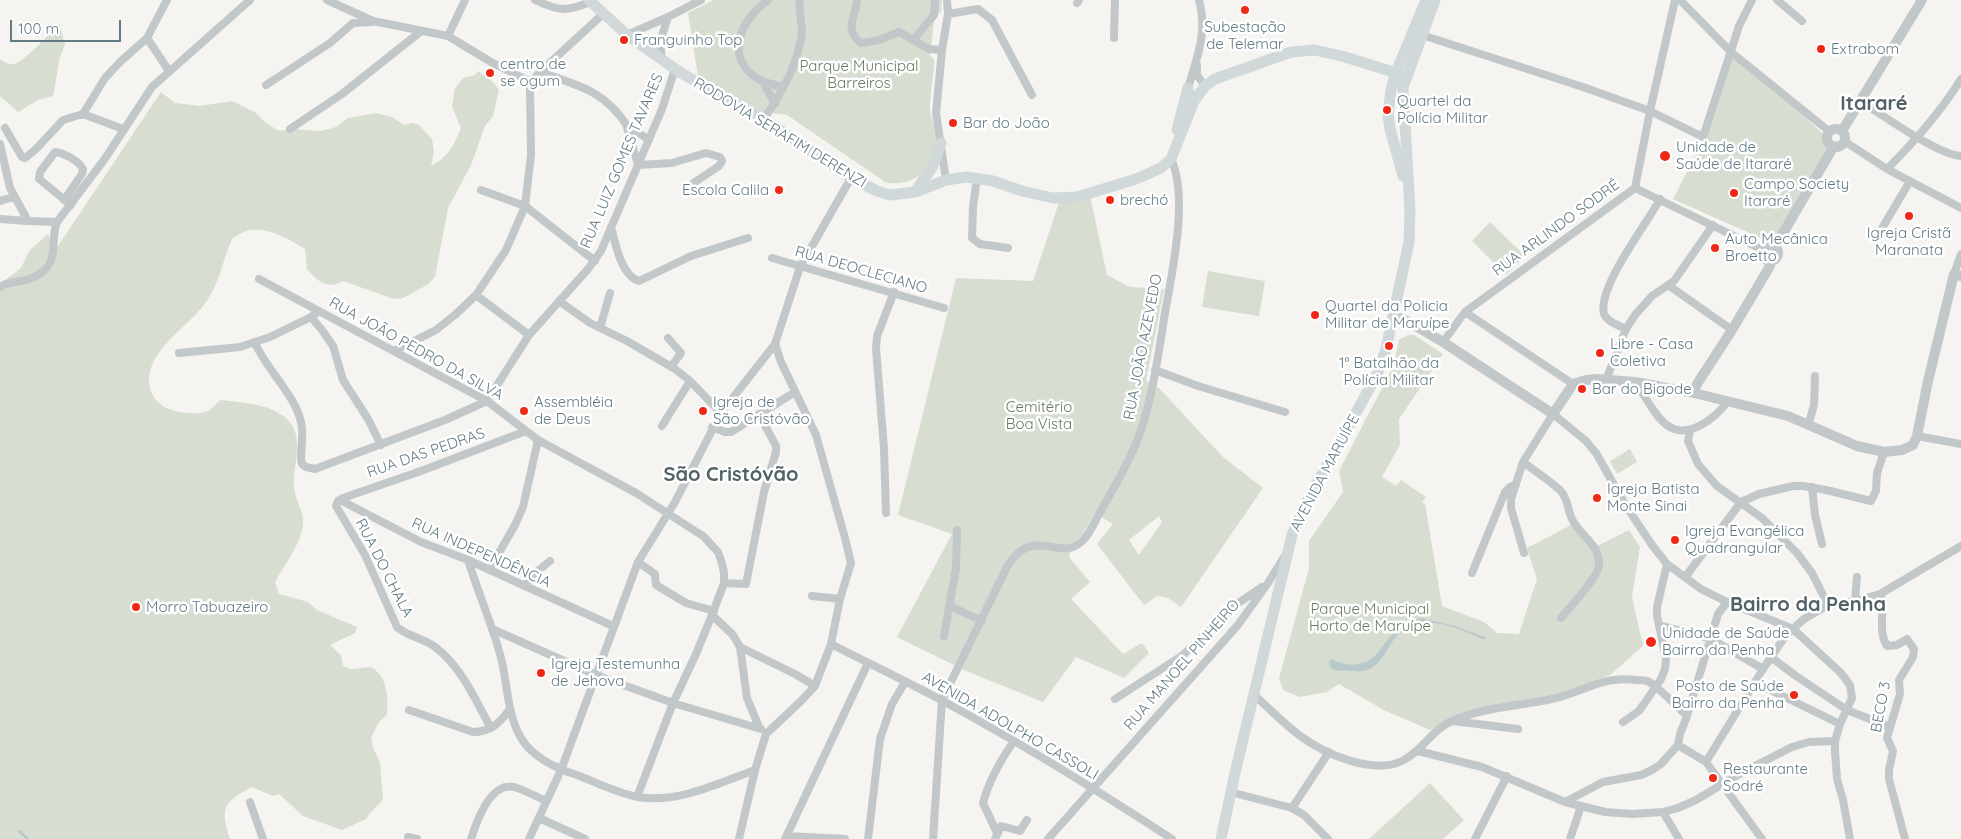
<!DOCTYPE html>
<meta charset="utf-8">
<style>
body{margin:0}
#map{position:relative;width:1961px;height:839px;overflow:hidden;background:#f5f4f0;font-family:Quicksand,sans-serif}
canvas{display:block}
.scale{position:absolute;left:10px;top:20px;width:111px;height:22px;box-sizing:border-box;border:2px solid #617a84;border-top:0;padding-left:6px;font-size:15px;line-height:18px;white-space:nowrap;color:#617a84;-webkit-text-stroke:4px #fff;paint-order:stroke}
</style>
<div id="map">
<canvas width="1961" height="839"></canvas>
<div class="scale">100 m</div>
</div>
<script>
const ctx = document.querySelector('canvas').getContext('2d');
ctx.lineJoin = 'round';
function paint(path, color) {
  ctx.fillStyle = color;
  ctx.fill(path, 'evenodd');
}
function stroke(path, color, width, dash) {
  ctx.strokeStyle = color;
  ctx.lineWidth = width;
  ctx.lineCap = dash ? 'butt' : 'round';
  ctx.setLineDash(dash || []);
  ctx.stroke(path);
}
function drawText(font, color, halo, rows, align = 'center') {
  ctx.font = font + ' Quicksand,sans-serif';
  ctx.lineWidth = 5;
  ctx.setLineDash([]);
  ctx.textBaseline = 'middle';
  ctx.strokeStyle = halo;
  ctx.fillStyle = color;
  for (const [text, x, y, turn = 0] of rows) {
    ctx.save();
    ctx.translate(x, y);
    ctx.rotate((+turn || 0) * Math.PI / 180);
    ctx.textAlign = isNaN(turn) ? turn : align;
    if (halo) ctx.strokeText(text, 0, 0);
    ctx.fillText(text, 0, 0);
    ctx.restore();
  }
}
paint(new Path2D(`
 M714,0H942L941,11L934,21L930,56L934,59V64C933,79 930,95 930,110C931,119 935,128 936,137C939,166 914,189 885,182L787,115L763,112L698,76L688,13Z
 M59,24L65,44L60,57L53,96L38,100L18,112L0,96V59C4,62 9,65 14,64C25,61 51,32 59,24Z
 M1733,56L1783,96L1823,134L1827,148L1774,244L1673,199L1706,136Z
 M478,71L493,82L499,90L493,116L485,126L471,165L448,208L435,277L427,285L401,299L391,298L343,281C326,290 318,281 307,269L305,249C290,240 269,227 249,230C244,231 236,236 232,239C223,259 220,281 208,299C191,327 139,353 151,391C154,400 161,406 169,409C179,413 201,416 210,410C214,407 217,402 221,400C243,403 269,403 287,419C307,437 290,471 295,493C297,503 304,512 303,523C302,543 285,564 275,582L279,594L308,602L317,610L357,627L355,633L330,645L341,655L343,666L351,669L371,667C388,677 388,697 387,715L379,722L371,738L373,748L380,762L383,800L370,813L366,819L342,830L303,816L279,794L273,796L252,787C223,802 220,808 230,839H0V284L21,268L29,251L48,234L52,243L58,246L161,92L175,103L200,106L232,101L256,113L266,123L279,131L294,129L321,131L336,127L348,118L376,113L392,117L404,125L413,123L419,125L432,139L434,152L431,166C449,156 453,147 461,128L452,107L455,88L463,78L475,75Z
 M1090,196L1107,275L1130,287L1164,289L1146,381L1159,388L1223,457L1263,488L1181,607L1168,598L1157,596L1144,605L1097,544L1113,524L1095,513L1081,537L1072,544L1069,557L1090,582L1071,599L1123,654L1142,643L1149,653L1124,678L1076,657L1043,702L966,671L897,637L952,534L898,515L956,278L1033,281L1059,202ZM1159,516L1162,522L1139,555L1129,540Z
 M1490,222L1525,256L1506,275L1472,241Z
 M1208,271L1265,281L1259,316L1202,307Z
 M1408,335H1414L1443,354L1399,419L1400,445L1382,477L1396,486L1401,480L1426,497L1422,502L1425,504L1442,606L1484,622L1497,633L1519,634L1537,579L1527,548L1573,524L1593,548L1629,530L1640,547L1632,597L1643,646L1610,675L1555,696L1454,716L1430,730L1384,710L1339,684L1327,692L1300,697L1283,690L1279,678L1309,568V541L1343,492L1339,471L1393,367L1399,340Z
 M1630,449L1637,462L1617,474L1610,461Z
 M1430,783L1464,820L1443,839H1369Z`), '#d7ddd1');
paint(new Path2D(`
 M1419,618L1455,626L1487,638L1483,639C1451,626 1414,607 1390,645C1384,655 1379,665 1367,670C1360,673 1347,669 1337,671L1331,668L1329,664L1331,659C1348,668 1367,667 1379,651C1384,645 1388,638 1394,633C1402,627 1412,624 1419,618Z`), '#b9c9cb');
stroke(new Path2D(`
 M19,831L28,839`), '#b9c9cb', 2.5);
stroke(new Path2D(`
 M327,0L373,21L448,36L491,62L531,82
 M535,0C558,11 566,12 590,2
 M857,0C856,18 843,28 861,43L879,40L899,32L929,49L942,50
 M1680,0L1731,52L1830,132
 M1777,0L1802,21
 M1077,3L1079,0
 M948,14L978,9L992,20L1032,95
 M627,35L668,17L701,0
 M1422,35L1583,87L1650,111L1703,137L1739,26L1752,0
 M448,36L465,0
 M147,38L169,71
 M1114,38L1115,0
 M913,40L934,15L935,0
 M662,60L660,42L668,17
 M1197,65V75L1205,86
 M540,72L603,14
 M763,82C723,61 738,22 768,0
 M266,85L330,43L353,23L372,22
 M1190,93L1188,88C1197,58 1208,31 1199,0
 M1860,101C1883,115 1936,154 1961,156
 M775,104L763,82L783,87
 M83,114L123,129
 M764,119C782,93 799,63 802,31C802,21 798,10 800,0
 M5,128L22,157L25,158L35,150L63,120L83,114L105,78L120,62L147,38L167,0
 M290,129L342,94L420,32
 M649,140L626,124L638,165L672,163L706,153L720,157L722,161L719,166L686,188
 M1844,141L1887,169L1961,208
 M0,144L10,188L28,221L57,222
 M1887,169C1915,141 1940,113 1961,79
 M977,178L973,207L972,238L980,244L1008,248
 M946,180L936,113L942,50L948,14L947,0
 M1635,188L1763,250
 M481,190L525,206L595,261
 M64,200L82,174L83,169C79,161 64,153 55,152L40,172L39,179L71,205
 M0,201L14,197
 M0,219L28,221
 M611,227C615,242 621,276 639,281L691,256L748,238
 M1881,230L1910,181
 M772,258L944,308
 M1954,274L1961,254
 M259,279L487,401L538,440L636,493L703,536L718,552L722,563L724,573V583L712,615L733,635L740,647L747,698L759,727
 M1668,285L1732,330
 M0,287C10,280 23,283 34,277C62,264 49,242 57,222L104,160L152,87L250,0
 M476,295L529,335
 M559,301L590,323L627,341L675,369L690,381L721,413
 M319,311L311,317L322,330L333,346L343,380L368,419L381,445
 M1465,312L1573,384
 M600,328L610,293
 M1626,329C1620,326 1606,321 1604,314C1597,287 1647,224 1660,199
 M668,338L681,353L671,367
 M1443,342L1465,312L1635,188L1650,111L1675,0
 M255,343C267,371 299,398 302,428C303,438 301,449 301,459L302,464L306,467L315,469L445,420L487,401L529,335L588,269L601,251L662,109L675,69
 M394,351L436,330L456,314L476,295L506,250L525,206L531,155L530,88L531,82L540,72C578,86 602,89 626,124
 M179,353L240,347L270,337L311,317
 M1155,370L1198,386L1285,412
 M1606,380L1626,329L1635,315L1652,296L1674,281L1713,225
 M1635,382C1653,406 1665,445 1701,425C1712,419 1720,412 1727,402
 M1809,423L1814,405L1815,376
 M662,426L690,381
 M712,427L725,432H731L795,392
 M1690,431L1688,441L1698,464L1717,486L1762,518L1797,553L1812,573L1828,605
 M1917,436L1961,444
 M1523,462L1511,499V508L1524,553
 M1812,487L1815,515L1822,544
 M340,500L421,542L468,560L613,626
 M886,513L884,449L876,348L877,336L894,292
 M468,560C478,592 491,622 500,654C508,682 506,712 521,738C532,757 557,769 577,775C595,782 620,794 638,797C677,804 719,783 755,770
 M638,562L655,574L656,585L686,603L714,611
 M489,570L515,525L523,507L538,440
 M1472,573L1505,492L1510,487L1515,485
 M1686,576L1741,502L1759,494L1793,486H1803L1826,490L1871,501L1876,491L1877,473L1884,452
 M724,583L746,584L764,492L776,452V446L759,414
 M524,586L534,574L550,561
 M1880,594C1886,610 1877,631 1887,646L1897,645L1907,639L1914,649L1913,657L1899,680L1900,694L1887,738L1893,751L1889,770V779L1905,839
 M812,596L840,599
 M1855,601L1857,577
 M950,606L982,621
 M1561,618C1569,608 1598,577 1599,566C1601,546 1582,537 1573,521C1567,511 1569,499 1560,490C1549,480 1535,471 1523,462L1553,414L1586,441L1596,453L1626,506L1652,545L1667,564L1701,589L1727,602L1793,629L1841,673L1850,685L1852,698L1840,724L1835,741V751L1837,779L1843,800L1850,839
 M1659,625L1711,639L1763,669
 M492,629L596,675L673,703L761,729
 M944,636L956,568L957,530
 M831,644C868,663 906,681 943,701C1021,743 1097,790 1172,839
 M740,647L795,674L815,686
 M1772,658L1796,676L1847,710L1890,727
 M1756,683L1840,724
 M1254,695C1269,708 1283,723 1299,735C1324,754 1373,775 1402,761C1423,751 1431,730 1452,721C1483,707 1519,706 1552,699C1582,693 1602,675 1636,680C1639,680 1644,680 1647,681C1657,685 1678,708 1687,716
 M1115,699L1183,655L1237,604L1262,587
 M409,710L473,732C490,732 500,723 509,710
 M1453,721L1518,729
 M1623,722L1639,711L1661,679L1665,669L1666,659L1657,616V607L1667,564
 M491,728C475,700 462,667 435,647C424,638 408,637 397,627L365,555L336,506L338,501L343,498L421,471L526,431
 M1678,745L1706,762L1762,839
 M1418,751L1482,767L1565,802L1605,812L1632,814L1663,812L1678,808L1696,800L1741,773L1792,747L1809,742L1835,741
 M1706,762L1763,669L1786,635L1804,619L1828,605L1855,601L1880,594L1961,546
 M1230,792L1292,808L1304,815L1328,839
 M637,797L673,703L696,654L712,615
 M250,802L263,839
 M1565,802L1603,782L1641,775L1652,770L1661,764L1678,745L1680,734L1687,716L1718,614L1727,602
 M1292,808L1329,752
 M1663,812L1679,839
 M539,818L585,839
 M997,833L983,803C989,780 1000,761 1014,741
 M787,836L845,839
 M408,837L417,839
 M471,839C476,823 490,782 514,787C525,790 536,797 547,801
 M529,839L561,770L638,562L675,502L721,413L775,344L800,267L851,178
 M739,839L755,770L766,734L801,701L815,686L831,644L840,599L851,563L845,538L816,435L781,362L775,344
 M785,839L868,663
 M868,839L880,739L892,704L905,682
 M933,839L942,700L1007,567C1035,521 1061,567 1085,538C1092,530 1096,518 1102,509C1117,482 1134,454 1143,424C1154,388 1159,350 1165,313C1172,272 1189,197 1171,159
 M995,839L1001,826L1020,831L1027,820
 M1048,839L1238,625L1268,583L1284,557
 M1475,839L1507,776
 M1570,839L1581,806`), '#c2c7c9', 8);
stroke(new Path2D(`
 M1827 138a9 9 0 1 1 18 0a9 9 0 1 1-18 0Z
 M1842,131L1922,0
 M1762 253a8 8 0 1 1 16 0a8 8 0 1 1-16 0Z
 M1775,247L1834,146
 M1394,316L1407,321L1443,342L1553,414L1573,384L1586,380L1596,379L1635,382L1694,393L1788,416L1857,446L1884,452L1902,450L1913,445L1917,436L1928,381L1954,274L1961,276
 M1694,393L1697,384L1732,330L1770,266V261`), '#c2c7c9', 10);
stroke(new Path2D(`
 M589,0L627,35L681,73L764,119L851,178L877,191L890,195L915,192L946,180L966,177L993,181L1022,191L1053,198L1077,197L1136,179L1161,168L1171,159L1194,101L1205,86L1215,79L1291,52L1315,50L1345,57L1406,76
 M1177,130L1188,88
 M1403,176L1390,129L1388,114L1391,90L1396,72L1426,0
 M915,192L933,166L941,143
 M1221,839L1235,773L1292,535L1306,503L1378,373L1386,349L1409,242L1410,211L1403,87L1435,0`), '#d0d8da', 11);
for (const [x, y, r, color] of [
 [1245,10,5,"#f02715"],
 [624,40,5,"#f02715"],
 [1821,49,5,"#f02715"],
 [490,73,5,"#f02715"],
 [1387,110,5,"#f02715"],
 [953,123,5,"#f02715"],
 [1665,156,6,"#f02715"],
 [779,190,5,"#f02715"],
 [1734,193,5,"#f02715"],
 [1110,200,5,"#f02715"],
 [1909,216,5,"#f02715"],
 [1715,248,5,"#f02715"],
 [1315,315,5,"#f02715"],
 [1389,346,5,"#f02715"],
 [1600,353,5,"#f02715"],
 [1582,389,5,"#f02715"],
 [524,411,5,"#f02715"],
 [703,411,5,"#f02715"],
 [1597,498,5,"#f02715"],
 [1675,540,5,"#f02715"],
 [136,607,5,"#f02715"],
 [1651,642,6,"#f02715"],
 [541,673,5,"#f02715"],
 [1794,695,5,"#f02715"],
 [1713,778,5,"#f02715"]
]) {
  const dot = new Path2D();
  dot.arc(x, y, r, 0, 2 * Math.PI);
  ctx.fillStyle = color;
  ctx.fill(dot);
  stroke(dot, '#fff', 2);
}
drawText('15px', '#617a84', '#fff', [
 ["Subestação",1245,27,"center"],
 ["de Telemar",1245,44,"center"],
 ["Franguinho Top",634,40],
 ["Extrabom",1831,49],
 ["centro de",500,64],
 ["se ogum",500,81],
 ["Quartel da",1397,101],
 ["Polícia Militar",1397,118],
 ["Bar do João",963,123],
 ["Unidade de",1676,147],
 ["Saúde de Itararé",1676,164],
 ["Campo Society",1744,184],
 ["Itararé",1744,201],
 ["Escola Calila",769,190,"right"],
 ["brechó",1120,200],
 ["Igreja Cristã",1909,233,"center"],
 ["Maranata",1909,250,"center"],
 ["Auto Mecânica",1725,239],
 ["Broetto",1725,256],
 ["Quartel da Policia",1325,306],
 ["Militar de Maruípe",1325,323],
 ["Libre - Casa",1610,344],
 ["Coletiva",1610,361],
 ["1° Batalhão da",1389,363,"center"],
 ["Polícia Militar",1389,380,"center"],
 ["Bar do Bigode",1592,389],
 ["Assembléia",534,402],
 ["de Deus",534,419],
 ["Igreja de",713,402],
 ["São Cristóvão",713,419],
 ["Igreja Batista",1607,489],
 ["Monte Sinai",1607,506],
 ["Igreja Evangélica",1685,531],
 ["Quadrangular",1685,548],
 ["Morro Tabuazeiro",146,607],
 ["Unidade de Saúde",1662,633],
 ["Bairro da Penha",1662,650],
 ["Igreja Testemunha",551,664],
 ["de Jehova",551,681],
 ["Posto de Saúde",1784,686,"right"],
 ["Bairro da Penha",1784,703,"right"],
 ["Restaurante",1723,769],
 ["Sodré",1723,786]
], 'left');
drawText('15px', '#6a7b61', '#fff', [
 ["Parque Municipal",859,66],
 ["Barreiros",859,83],
 ["Cemitério",1039,407],
 ["Boa Vista",1039,424],
 ["Parque Municipal",1370,609],
 ["Horto de Maruípe",1370,626]
]);
drawText('15px', '#617a84', '#fff', [
 ["RODOVIA SERAFIM DERENZI",780,133,31],
 ["RUA LUIZ GOMES TAVARES",622,161,-67],
 ["RUA ARLINDO SODRÉ",1556,228,-36],
 ["RUA DEOCLECIANO",861,270,16],
 ["RUA JOÃO AZEVEDO",1143,347,-79],
 ["RUA JOÃO PEDRO DA SILVA",416,349,29],
 ["RUA DAS PEDRAS",426,453,-19],
 ["AVENIDA MARUÍPE",1325,473,-62],
 ["RUA INDEPENDÊNCIA",481,553,24],
 ["RUA DO CHALA",384,568,63],
 ["RUA MANOEL PINHEIRO",1182,665,-49],
 ["BECO 3",1881,707,-79],
 ["AVENIDA ADOLPHO CASSOLI",1010,726,30]
]);
drawText('bold 20px', '#506168', '#fff', [
 ["Itararé",1874,104],
 ["São Cristóvão",731,475],
 ["Bairro da Penha",1808,605]
]);
</script>
